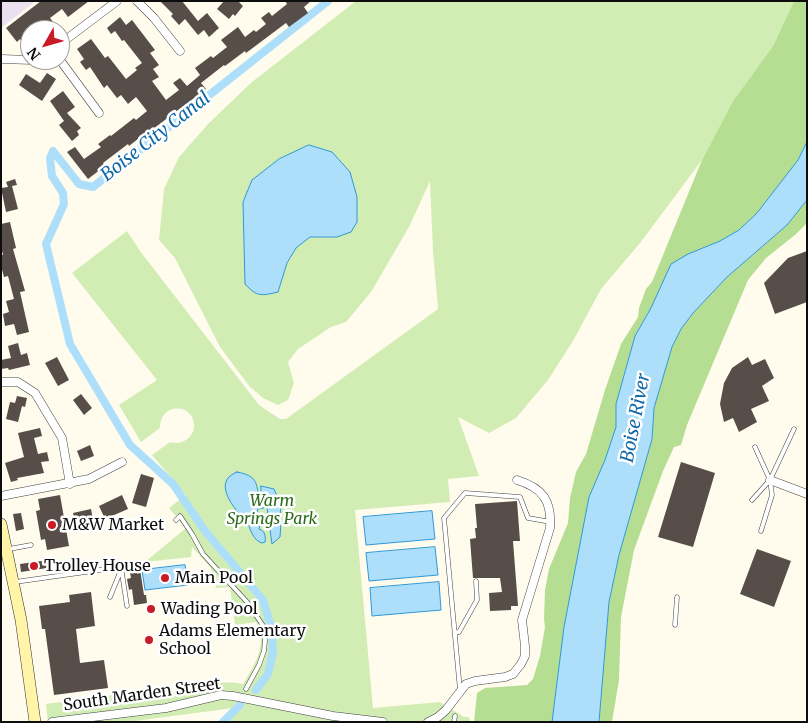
<!DOCTYPE html>
<style>
body{margin:0}
#map{position:relative;width:808px;height:723px;overflow:hidden;background:#fffbed;font-family:Merriweather,serif}
canvas{display:block}
.frame{position:absolute;inset:0;border:2px solid #0d0d0d;pointer-events:none}
.north{position:absolute;left:20px;top:20px;width:50px;height:50px;box-sizing:border-box;background:#fff;border:1px solid #9e9e9e;border-radius:50%;rotate:232deg;font-size:14px;font-weight:700;line-height:20px;text-align:center;color:#0d0d0d}
.north::after{content:'';display:block;margin:auto;width:18px;height:22px;background:#c81b26;clip-path:polygon(50% 0,100% 100%,50% 72%,0 100%)}
</style>
<div id="map">
<canvas width="808" height="723"></canvas>
<div class="frame"></div>
<div class="north">N</div>
</div>
<script>
const ctx = document.querySelector('canvas').getContext('2d');
ctx.lineJoin = 'round';
function paint(path, color) {
  ctx.fillStyle = color;
  ctx.fill(path, 'evenodd');
}
function stroke(path, color, width, dash) {
  ctx.strokeStyle = color;
  ctx.lineWidth = width;
  ctx.lineCap = dash ? 'butt' : 'round';
  ctx.setLineDash(dash || []);
  ctx.stroke(path);
}
function drawText(font, color, halo, rows, align = 'center') {
  ctx.font = font + ' Merriweather,serif';
  ctx.lineWidth = 5;
  ctx.setLineDash([]);
  ctx.textBaseline = 'middle';
  ctx.strokeStyle = halo;
  ctx.fillStyle = color;
  for (const [text, x, y, turn = 0] of rows) {
    ctx.save();
    ctx.translate(x, y);
    ctx.rotate((+turn || 0) * Math.PI / 180);
    ctx.textAlign = isNaN(turn) ? turn : align;
    if (halo) ctx.strokeText(text, 0, 0);
    ctx.fillText(text, 0, 0);
    ctx.restore();
  }
}
paint(new Path2D(`
 M1,1H36L1,28Z`), '#ebe0ed');
paint(new Path2D(`
 M356,1H794L773,46L733,101L702,160L640,243L601,289L573,341L548,380L516,418L489,433L458,417L479,476L448,479L450,502L355,510L373,708L440,702L464,717H469L470,722H229L241,707L127,722H48L46,704L167,688L169,693C194,688 219,679 243,684C255,665 268,644 256,622L235,625L230,587L216,588L211,568L192,547L191,557L145,562L186,528L169,508L186,495L152,455L170,442C191,448 204,422 185,410C171,405 160,413 160,428L141,442L119,405L157,380L72,273L127,231L140,251L259,405L280,419H286L438,309L433,251L430,181L409,227L371,292L346,322L331,327L298,349L288,362L294,383L288,400L278,405L263,398L250,387L220,347L175,258L159,240L164,189L179,157L209,123L252,82Z`), '#d2edb4');
paint(new Path2D(`
 M794,1H807V142L798,160L757,213L739,230L720,241L688,254L651,308L635,336L616,404V427L605,460L589,497L564,627L552,722H474L477,693L485,688L527,685L533,679L540,656L545,627L544,619L545,590L549,569L568,523L570,498L576,472L586,454L605,390L621,344L638,317L639,308L646,289L652,282L702,160L733,101L773,46Z
 M807,200V223L795,235L766,258L748,280L687,425L681,445L674,447L663,471L634,550L621,617L619,680L612,722H599L609,602L619,555L652,439L654,408L672,347L681,329L693,313L727,277L787,225Z`), '#b6de92');
const water = new Path2D(`
 M807,142V200L787,225L727,277L693,313L681,329L672,347L654,408L652,439L619,555L609,602L599,722H552L564,627L589,497L605,460L616,427V404L635,336L651,308L671,264L688,254L720,241L739,230L757,213L798,160Z
 M309,145L332,152L350,172L357,197V222L351,232L337,237H310L296,248L287,263L278,292C261,296 257,297 245,284L243,202L252,180L279,159Z
 M237,472C265,477 252,490 264,505V508L258,509L256,516L243,518C231,505 213,481 237,472Z
 M261,486L274,489L281,505L280,516L281,522L280,537L272,544L267,508L262,498Z
 M432,511L435,539L366,545L363,517Z
 M258,518L261,522L259,529C265,531 266,536 265,542L262,543C254,541 250,530 248,523L250,520Z
 M435,547L438,575L369,581L366,553Z
 M185,565L188,585L145,590L142,570Z
 M439,582L441,610L372,616L370,588Z`);
paint(water, '#addffb');
stroke(water, '#2f97d7', 1);
stroke(new Path2D(`
 M256,690L268,674L273,652L272,630L263,600L205,531L173,484L130,445L70,344L46,244L64,204L63,193L52,176L50,158L53,151L79,184L93,187L328,1
 M223,722L240,705`), '#addffb', 8);
paint(new Path2D(`
 M41,1H89L68,17L62,9L50,18L57,27L53,30H30V42L25,46L20,39L17,42L6,28Z
 M160,1H182L198,21L207,13L219,28L209,37L204,30L198,35L185,19L179,25L171,16L173,14Z
 M224,1H238L243,6L235,16L233,14L229,19L217,9Z
 M285,1H311L304,7L308,13L289,27L286,23L246,53L245,51L225,66L224,65L201,83L206,89L149,132L148,131L129,146L128,144L103,163L105,166L88,179L67,152L75,147L84,159L101,147L98,144L110,135L111,136L134,118L136,120L147,111L136,97L128,104L121,95L117,98L107,85L104,88L90,67L86,70L80,62L84,59L77,49L91,39L105,58L108,56L126,79L137,70L135,68L142,63L124,40L122,41L115,31L111,34L107,28L120,17L126,25L132,20L155,50L150,53L159,65L153,69L159,77L152,81L166,100L179,90L173,83L180,78L187,86L200,75L195,68L211,56L213,58L227,47L221,40L238,27L245,37L254,30L256,32L266,24L261,18L269,12L272,16L287,4Z
 M47,73L56,79L42,101L19,85L26,74L40,83Z
 M63,91L75,107L67,113L81,128L77,131L79,135L72,141L59,125L64,121L50,101Z
 M15,179L17,185L12,186L18,209L6,212L1,188L8,187L6,182Z
 M10,222L16,248L13,249L25,291L20,292L29,332L17,335L14,324L5,326L3,314L9,312L6,301L14,299L8,276L4,277L1,266V255H3L1,247V224Z
 M807,251V302L775,314L764,283L788,258Z
 M18,343L21,355L27,353L30,365L9,370L8,368L1,369V360L11,358L8,346Z
 M57,357L69,380L58,386L45,363Z
 M748,357L752,365L765,359L774,378L762,386L769,401L751,409L757,422L739,432L733,418L724,422L720,404L724,383L732,368Z
 M81,394L92,408L84,415L73,400Z
 M17,396L27,398L25,407L22,406L18,422L6,419L10,402L15,403Z
 M40,428L42,436L34,438L38,454L47,452L49,461L41,462L44,473L17,478L18,480L11,482L5,463L24,457L18,433Z
 M90,445L94,456L81,461L77,451Z
 M681,462L715,473L693,547L658,537Z
 M141,474L154,478L146,507L132,503Z
 M60,495L69,546L47,550L45,539L41,540L36,511L40,510L38,499Z
 M122,495L128,509L105,519L99,506Z
 M517,501L520,541H513L518,606H511V610L490,611L489,593L502,592L500,578H473L470,539L476,538L475,528H477L475,504Z
 M91,509L93,519L84,521L86,527L77,529L73,513Z
 M21,513L24,529L16,531L13,514Z
 M757,549L791,561L774,607L740,594Z
 M42,561V562H46L47,568L21,572L20,564Z
 M142,561L143,569H140L144,595H146L147,603L134,605L132,589L129,590L127,579L131,578L128,563Z
 M213,573L214,584L206,585L205,574Z
 M91,592L95,626L76,629L80,663L104,660L108,688L54,695L45,629H42L39,606L70,602L69,595Z`), '#574e49');
const lane = new Path2D(`
 M755,447L770,480L772,495L761,531
 M752,500L770,480L794,429
 M176,520L180,516L192,534L203,554L247,602L266,630L264,651L259,665L246,689
 M9,549L31,545
 M15,582L121,567L127,606
 M110,597L121,570
 M675,625L677,597
 M455,633L459,632L477,600L476,581
 M460,690L444,518L465,493L520,497L528,518L551,522
 M454,722L455,716`);
const street = new Path2D(`
 M137,1L154,18L180,51
 M60,44L117,1
 M1,59L32,60
 M60,60L99,113
 M1,382H18L35,393L62,438L70,484
 M770,480L807,494
 M1,496L89,479L122,462
 M52,722L166,708L221,695L233,696L333,716L383,722
 M428,722L438,717L446,710L466,684L475,681L505,677L513,674L521,664L525,656V646L522,620L550,528C552,501 543,488 517,480`);
const secondary = new Path2D(`
 M1,524L21,620L35,722`);
stroke(lane, '#404040', 5);
stroke(street, '#404040', 9);
stroke(secondary, '#2f2f2f', 12);
stroke(lane, '#fff', 4);
stroke(street, '#fff', 8);
stroke(secondary, '#fff4a8', 11);
for (const [x, y, r, color] of [
 [52,525,5,"#c81b26"],
 [34,566,5,"#c81b26"],
 [165,578,5,"#c81b26"],
 [151,609,5,"#c81b26"],
 [149,640,5,"#c81b26"]
]) {
  const dot = new Path2D();
  dot.arc(x, y, r, 0, 2 * Math.PI);
  ctx.fillStyle = color;
  ctx.fill(dot);
  stroke(dot, '#fff', 2);
}
drawText('italic 16px', '#2b6a18', '#fff', [
 ["Warm",272,501],
 ["Springs Park",272,519]
]);
drawText('16px', '#0d0d0d', '#fff', [
 ["M&W Market",62,525],
 ["Trolley House",44,566],
 ["Main Pool",175,578],
 ["Wading Pool",161,609],
 ["Adams Elementary",159,631],
 ["School",159,649]
], 'left');
drawText('16px', '#0d0d0d', '#fff', [
 ["South Marden Street",142,695,-8]
]);
drawText('italic 18px', '#0d67a8', '#fff', [
 ["Boise City Canal",156,137,-38],
 ["Boise River",636,418,-79]
]);
</script>
